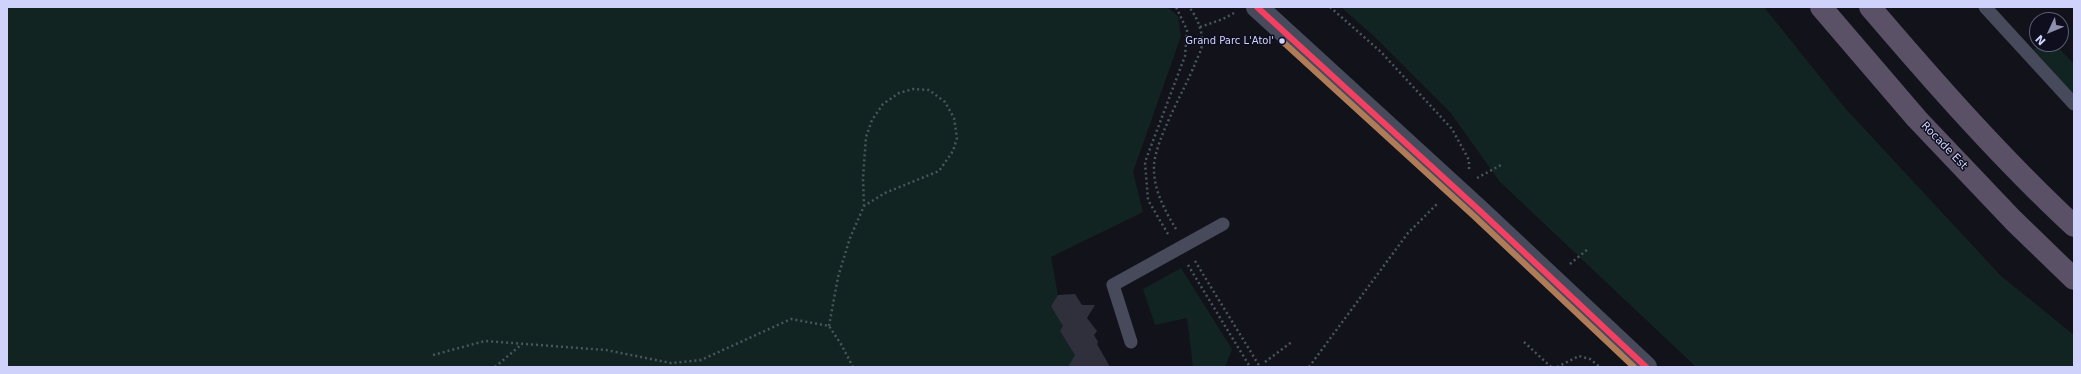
<!DOCTYPE html>
<style>
body{margin:0}
#map{position:relative;width:2081px;height:374px;overflow:hidden;background:#12121a;font-family:"DejaVu Sans",sans-serif}
canvas{display:block}
.frame{position:absolute;inset:0;border:8px solid #cfd3fb;pointer-events:none}
.north{position:absolute;left:2029px;top:12px;width:40px;height:40px;box-sizing:border-box;background:#0e0e1e;border:1px solid #5b5d76;border-radius:50%;rotate:226deg;font-size:11px;font-weight:700;line-height:16px;text-align:center;color:#cfd3fb}
.north::after{content:'';display:block;margin:auto;width:14px;height:18px;background:#8d8fac;clip-path:polygon(50% 0,100% 100%,50% 72%,0 100%)}
</style>
<div id="map">
<canvas width="2081" height="374"></canvas>
<div class="frame"></div>
<div class="north">N</div>
</div>
<script>
const ctx = document.querySelector('canvas').getContext('2d');
ctx.lineJoin = 'round';
function paint(path, color) {
  ctx.fillStyle = color;
  ctx.fill(path, 'evenodd');
}
function stroke(path, color, width, dash) {
  ctx.strokeStyle = color;
  ctx.lineWidth = width;
  ctx.lineCap = dash ? 'butt' : 'round';
  ctx.setLineDash(dash || []);
  ctx.stroke(path);
}
function drawText(font, color, halo, rows, align = 'center') {
  ctx.font = font + ' "DejaVu Sans",sans-serif';
  ctx.lineWidth = 3;
  ctx.setLineDash([]);
  ctx.textBaseline = 'middle';
  ctx.strokeStyle = halo;
  ctx.fillStyle = color;
  for (const [text, x, y, turn = 0] of rows) {
    ctx.save();
    ctx.translate(x, y);
    ctx.rotate((+turn || 0) * Math.PI / 180);
    ctx.textAlign = isNaN(turn) ? turn : align;
    if (halo) ctx.strokeText(text, 0, 0);
    ctx.fillText(text, 0, 0);
    ctx.restore();
  }
}
paint(new Path2D(`
 M7,7H1167L1178,16L1181,36L1133,172L1143,212L1051,257L1058,295L1075,294L1087,325H1092L1097,331L1094,335L1098,342L1093,350L1104,356L1110,367H7Z
 M1341,7H1764L1845,108L2001,276L2074,335V367H1696L1500,182L1450,112L1376,38Z
 M2047,44H2055L2074,64V95L2033,49Z
 M1181,268L1232,349L1225,367H1193L1187,318L1155,325L1143,289Z`), '#112421');
paint(new Path2D(`
 M1075,294L1082,305H1095L1087,318L1097,331L1094,335L1098,342L1097,344L1110,367H1068L1075,355L1060,331L1063,326L1051,306L1058,295Z`), '#30303c');
stroke(new Path2D(`
 M1330,7L1381,52L1452,129L1469,160V170
 M1200,27L1223,19L1234,13
 M1477,178L1501,165
 M1176,229C1165,211 1153,189 1154,166C1155,140 1184,91 1195,64C1197,58 1202,50 1202,44C1203,31 1197,17 1189,7
 M1168,234L1148,200L1145,162L1185,56L1187,30L1176,7
 M1195,261L1260,367
 M1570,264L1588,249
 M1188,265L1250,367
 M829,326L838,277L850,238L864,206L885,193L939,171L953,151L957,138L954,118L945,102L929,90L913,89L899,93L883,104L872,120L866,137L863,178L864,206
 M1524,342L1551,367
 M433,355L485,341L606,350L671,363L701,360L791,319L829,326L841,344L853,367
 M1265,362L1293,341
 M495,367L522,344
 M1309,367L1408,233L1438,203
 M1557,367L1579,356L1590,359L1600,367`), '#48575d', 2.5, [2, 3]);
stroke(new Path2D(`
 M1985,7L2074,104
 M1131,342L1113,285L1223,224`), '#474a5b', 13);
stroke(new Path2D(`
 M1257,7L1480,211L1646,367`), '#474a5b', 22);
stroke(new Path2D(`
 M1821,7L1917,119L2013,220L2074,279
 M1870,7C1935,83 2001,158 2074,226`), '#5a5167', 22);
stroke(new Path2D(`
 M1257,7L1480,211L1646,367`), '#f24062', 6);
stroke(new Path2D(`
 M1282,41L1475,217L1634,367`), '#b07c57', 6);
for (const [x, y, r, color] of [
 [1282,41,3.5,"#cfd3fb"]
]) {
  const dot = new Path2D();
  dot.arc(x, y, r, 0, 2 * Math.PI);
  ctx.fillStyle = color;
  ctx.fill(dot);
  stroke(dot, '#0e0e1e', 1.5);
}
drawText('10px', '#cfd3fb', '#0e0e1e', [
 ["Grand Parc L'Atol'",1274,41]
], 'right');
drawText('11px', '#cfd3fb', '#0e0e1e', [
 ["Rocade Est",1944,146,46]
]);
</script>
